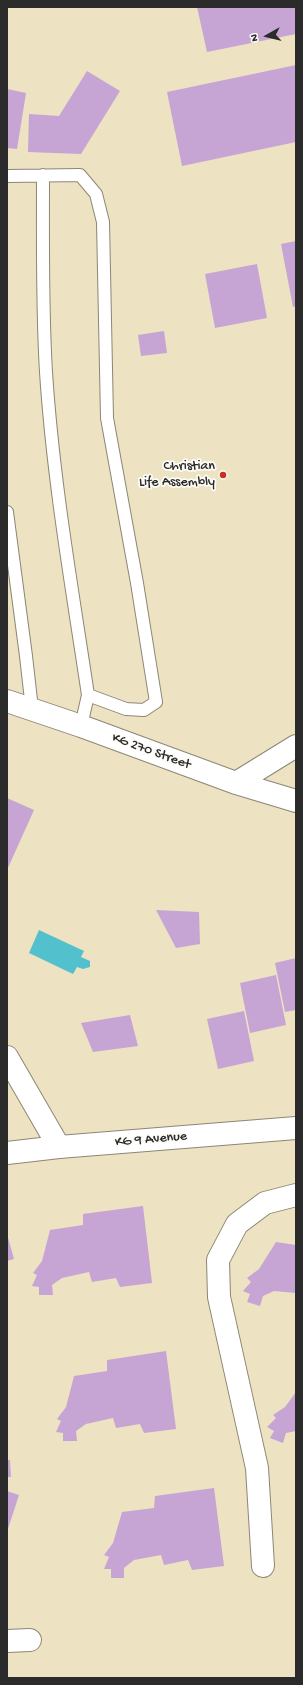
<!DOCTYPE html>
<style>
body{margin:0}
#map{position:relative;width:303px;height:1685px;overflow:hidden;background:#ede2c2;font-family:"Gochi Hand",sans-serif}
canvas{display:block}
.frame{position:absolute;inset:0;border:8px solid #2b2b2b;pointer-events:none}
.north{position:absolute;left:247px;top:16px;width:40px;height:40px;-webkit-text-stroke:3px #fdfcf7;paint-order:stroke;rotate:262deg;font-size:11px;font-weight:700;line-height:16px;text-align:center;color:#2b2b2b}
.north::after{content:'';display:block;margin:auto;width:14px;height:18px;background:#2b2b2b;clip-path:polygon(50% 0,100% 100%,50% 72%,0 100%)}
</style>
<div id="map">
<canvas width="303" height="1685"></canvas>
<div class="frame"></div>
<div class="north">N</div>
</div>
<script>
const ctx = document.querySelector('canvas').getContext('2d');
ctx.lineJoin = 'round';
function paint(path, color) {
  ctx.fillStyle = color;
  ctx.fill(path, 'evenodd');
}
function stroke(path, color, width, dash) {
  ctx.strokeStyle = color;
  ctx.lineWidth = width;
  ctx.lineCap = dash ? 'butt' : 'round';
  ctx.setLineDash(dash || []);
  ctx.stroke(path);
}
function drawText(font, color, halo, rows, align = 'center') {
  ctx.font = font + ' "Gochi Hand",sans-serif';
  ctx.lineWidth = 3.5;
  ctx.setLineDash([]);
  ctx.textBaseline = 'middle';
  ctx.strokeStyle = halo;
  ctx.fillStyle = color;
  for (const [text, x, y, turn = 0] of rows) {
    ctx.save();
    ctx.translate(x, y);
    ctx.rotate((+turn || 0) * Math.PI / 180);
    ctx.textAlign = isNaN(turn) ? turn : align;
    if (halo) ctx.strokeText(text, 0, 0);
    ctx.fillText(text, 0, 0);
    ctx.restore();
  }
}
paint(new Path2D(`
 M39,930L84,951L81,957L90,961V967L83,969L77,967L73,974L29,953Z`), '#53c0cd');
paint(new Path2D(`
 M197,7H295L296,34L207,52Z
 M296,65V142L182,166L167,92Z
 M87,71L120,91L81,154L28,152L29,114L59,116Z
 M7,89L26,93L17,149L7,148Z
 M296,241V306L293,307L281,244Z
 M257,264L267,318L215,328L205,274Z
 M164,331L167,353L141,356L138,335Z
 M7,798L34,810L7,870Z
 M156,910L199,912L200,944L176,948Z
 M296,958V1010L285,1012L275,963Z
 M276,975L286,1025L250,1033L240,983Z
 M244,1011L254,1061L218,1069L207,1019Z
 M130,1015L138,1046L93,1052L81,1023Z
 M143,1206L152,1283L120,1287L116,1278L92,1282L89,1272L62,1278L52,1285L53,1295H39V1287L32,1286L37,1275L33,1273L42,1261L50,1230L83,1225V1214Z
 M7,1234L14,1259L7,1261Z
 M276,1242L296,1245V1293L274,1291L263,1296L260,1306L247,1302L250,1294L243,1291L251,1282L247,1278L259,1269Z
 M166,1351L176,1429L144,1433L140,1424L116,1428L113,1418L86,1424L76,1431L77,1441H63V1433L56,1432L61,1421L57,1419L66,1407L74,1376L107,1371V1360Z
 M296,1392V1431L286,1433L283,1443L270,1438L274,1431L267,1427L276,1418L273,1415L285,1407Z
 M7,1460H10L11,1477H7Z
 M214,1488L224,1566L192,1570L188,1560L164,1565L161,1555L134,1560L124,1568V1578H111V1569H104L109,1557L104,1555L113,1543L122,1512L154,1508L155,1496Z
 M7,1491L19,1495L7,1532Z`), '#c6a5d4');
const lane = new Path2D(`
 M43,175C43,241 42,307 46,372C53,480 72,588 88,695
 M7,176L80,175L96,194L103,222L107,418L137,583L156,702L144,710L126,709L88,695L81,726
 M7,512L26,656L32,709`);
const street = new Path2D(`
 M7,701L81,726L236,783L296,801
 M236,783L296,746
 M7,1057L59,1147
 M263,1566L257,1468L219,1297L218,1260L237,1224L265,1203L296,1195
 M7,1641L30,1640`);
const secondary = new Path2D(`
 M7,1153L59,1147L296,1128`);
stroke(lane, '#8c8676', 14);
stroke(street, '#8c8676', 24);
stroke(secondary, '#8c8676', 24);
stroke(lane, '#fff', 12);
stroke(street, '#fff', 22);
stroke(secondary, '#fff', 22);
for (const [x, y, r, color] of [
 [223,475,4,"#c8321e"]
]) {
  const dot = new Path2D();
  dot.arc(x, y, r, 0, 2 * Math.PI);
  ctx.fillStyle = color;
  ctx.fill(dot);
  stroke(dot, '#fdfcf7', 1.5);
}
drawText('14px', '#2b2b2b', '#fdfcf7', [
 ["Christian",215,467],
 ["Life Assembly",215,483]
], 'right');
drawText('14px', '#2b2b2b', '#fdfcf7', [
 ["KG 270 Street",151,752,20],
 ["KG 9 Avenue",151,1140,-5]
]);
</script>
